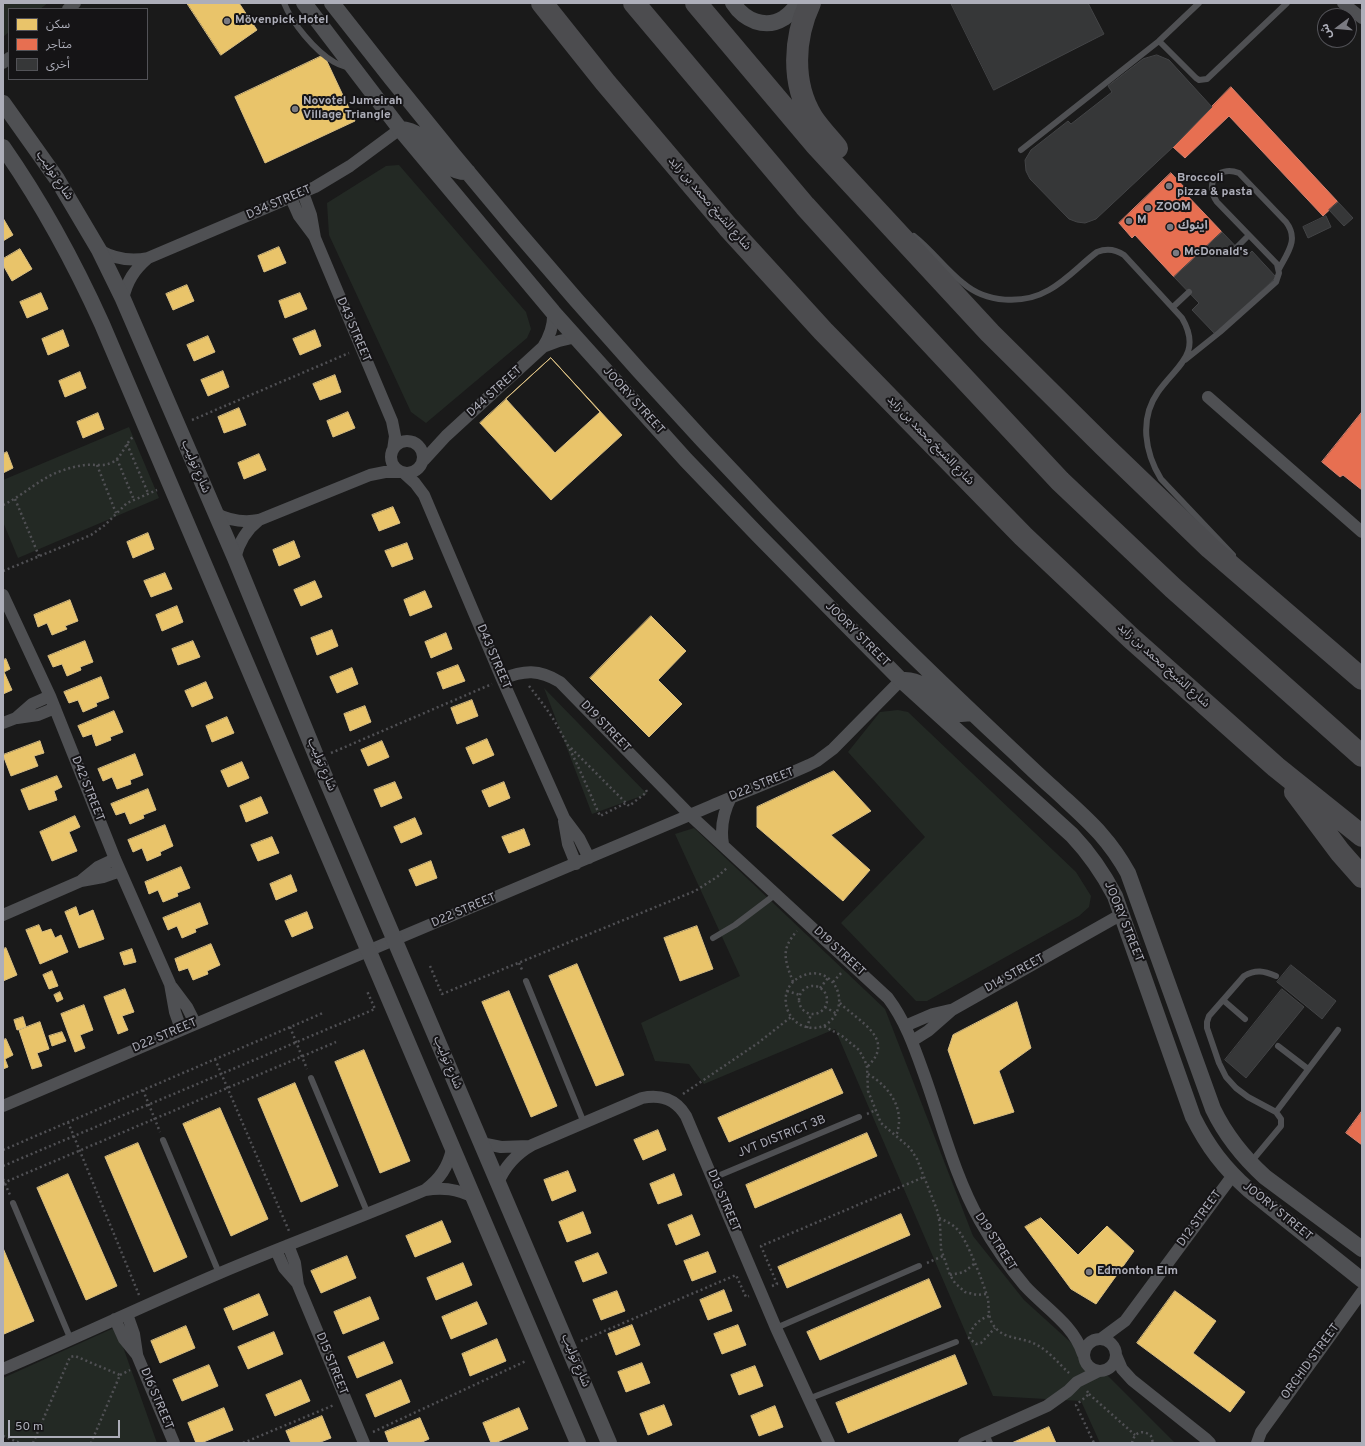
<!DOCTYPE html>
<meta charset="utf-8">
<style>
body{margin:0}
#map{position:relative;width:1365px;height:1446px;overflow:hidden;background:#1a1a1a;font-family:Overpass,"Noto Sans Arabic",sans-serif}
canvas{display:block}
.frame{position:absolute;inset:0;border:4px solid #adaeb9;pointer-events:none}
.legend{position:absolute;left:8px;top:8px;width:140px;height:72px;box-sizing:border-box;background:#151416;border:1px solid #525257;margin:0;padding:5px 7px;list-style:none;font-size:12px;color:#adaeb9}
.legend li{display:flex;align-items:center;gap:8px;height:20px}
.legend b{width:20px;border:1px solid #525257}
.north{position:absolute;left:1317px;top:8px;width:40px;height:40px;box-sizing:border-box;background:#151416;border:1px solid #525257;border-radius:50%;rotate:254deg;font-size:11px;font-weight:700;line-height:16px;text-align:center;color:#adaeb9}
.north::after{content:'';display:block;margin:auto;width:14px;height:18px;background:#7a7a81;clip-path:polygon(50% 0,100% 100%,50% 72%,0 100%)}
.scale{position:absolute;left:8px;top:1420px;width:112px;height:18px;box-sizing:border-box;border:2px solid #adaeb9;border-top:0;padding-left:5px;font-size:12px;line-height:14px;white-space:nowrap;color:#adaeb9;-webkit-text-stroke:3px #151416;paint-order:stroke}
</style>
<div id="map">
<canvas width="1365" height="1446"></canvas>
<div class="frame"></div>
<ul class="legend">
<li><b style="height:11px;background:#e9c46a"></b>سكن</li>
<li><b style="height:11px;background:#e76f51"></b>متاجر</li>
<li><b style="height:11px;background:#363738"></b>أخرى</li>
</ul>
<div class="north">ش</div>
<div class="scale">50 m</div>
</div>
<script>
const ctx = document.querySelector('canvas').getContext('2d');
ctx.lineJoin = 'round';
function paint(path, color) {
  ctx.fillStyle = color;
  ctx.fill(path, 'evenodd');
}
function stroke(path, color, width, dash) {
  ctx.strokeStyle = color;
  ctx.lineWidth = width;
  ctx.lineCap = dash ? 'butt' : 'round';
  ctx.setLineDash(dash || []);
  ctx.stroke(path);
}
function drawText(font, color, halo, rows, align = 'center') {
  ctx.font = font + ' Overpass,"Noto Sans Arabic",sans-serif';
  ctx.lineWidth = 4;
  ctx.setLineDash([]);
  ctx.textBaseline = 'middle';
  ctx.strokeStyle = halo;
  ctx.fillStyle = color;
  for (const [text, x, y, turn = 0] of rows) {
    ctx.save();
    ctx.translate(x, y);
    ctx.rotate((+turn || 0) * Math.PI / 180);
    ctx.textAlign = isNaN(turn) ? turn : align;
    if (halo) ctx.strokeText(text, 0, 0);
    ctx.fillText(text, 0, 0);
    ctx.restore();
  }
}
paint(new Path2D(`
 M3,3H48L40,9H9V32L3,37Z
 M399,165L526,312L531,329L527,338L426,423L411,412L329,235L327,203L386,166Z
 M129,427L159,498L18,558L3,522V480Z
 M544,688L647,794L592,814Z
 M898,710L908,712L1076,872L1091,896L1089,907L1079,916L927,1001H916L841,923L925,837L848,752L880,712Z
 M694,828L885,1009L973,1236L1024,1300L1110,1378L1175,1443H1100L1081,1401L993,1396L835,1029L704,1084L689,1064L655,1061L641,1023L740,976L675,834Z
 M116,1327L157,1443H21L3,1436V1378Z`), '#232924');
const homes = new Path2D(`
 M187,3H239L257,30L221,55Z
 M324,55L355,121L265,163L235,97Z
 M3,218L13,235L3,241Z
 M279,247L286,263L264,272L258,256Z
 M20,249L32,269L12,281L3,265V259Z
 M187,285L194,301L173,310L166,294Z
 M41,293L48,309L27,318L20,302Z
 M300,293L307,309L285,318L279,301Z
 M63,330L69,346L48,355L42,339Z
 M315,330L321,346L300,355L293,339Z
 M208,336L215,352L194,361L187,345Z
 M551,358L600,412L555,453L506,399Z
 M551,358L622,435L551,500L480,423Z
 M223,371L229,387L208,396L201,380Z
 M80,372L86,388L65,397L59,381Z
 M335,375L341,392L320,400L313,384Z
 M239,408L246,425L224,433L218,417Z
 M348,412L355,428L333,437L327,421Z
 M98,413L104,429L83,438L77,422Z
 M7,452L13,468L3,473V454Z
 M259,454L266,470L244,479L238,463Z
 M393,507L400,523L379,531L372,515Z
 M148,533L154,549L133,558L127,542Z
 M294,541L300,557L279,566L273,550Z
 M407,543L413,559L392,567L385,551Z
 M165,573L172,589L151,597L144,581Z
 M315,581L322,597L301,606L294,590Z
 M425,591L432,607L410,616L404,600Z
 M70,600L78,621L65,626L67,629L52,635L47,623L38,627L34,615Z
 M177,606L183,622L162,631L156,615Z
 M651,616L686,651L658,680L682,704L649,737L590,678Z
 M332,630L338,646L317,655L311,638Z
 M446,633L452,649L431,658L425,642Z
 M85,641L93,662L80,667L81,670L67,676L62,664L53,667L48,656Z
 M193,641L200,657L178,665L172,649Z
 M6,659L10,669L4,672L12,690L3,694V660Z
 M458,665L465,681L443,689L437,673Z
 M352,668L358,684L337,693L330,677Z
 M101,677L109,698L96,703L97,706L83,712L78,700L69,703L64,692Z
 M206,682L213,698L192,707L185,691Z
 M472,700L478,716L457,724L451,708Z
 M365,706L371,722L350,731L344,714Z
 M114,711L123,732L110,737L111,740L96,746L92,734L83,737L78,726Z
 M227,717L234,733L212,742L206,726Z
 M487,739L494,755L473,764L466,748Z
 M40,741L44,753L34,756L38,766L11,776L3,755Z
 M382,741L389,757L368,766L361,750Z
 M135,754L143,775L130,780L131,784L117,789L112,777L103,781L98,769Z
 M242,762L249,778L228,787L221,771Z
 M834,771L871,811L831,835L870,870L843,901L757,827V807Z
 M57,776L62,787L54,791L57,800L29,810L21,790Z
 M395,782L402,798L381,807L374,790Z
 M504,782L510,798L489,807L482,791Z
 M148,789L156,810L143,815L144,818L130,824L125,812L116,815L111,804Z
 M261,797L268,813L246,822L240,806Z
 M75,816L80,827L69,832L77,851L52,861L40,832Z
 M415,818L422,834L401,843L394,827Z
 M165,825L173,846L160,852L161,855L147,861L142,848L133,852L128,840Z
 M524,829L530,845L509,853L502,837Z
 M272,837L279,853L258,861L251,845Z
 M431,861L437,878L416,886L409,870Z
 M181,867L190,888L177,893L178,896L163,902L158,890L149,894L145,882Z
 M291,875L297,891L276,900L270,884Z
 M200,903L208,924L195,929L196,932L182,938L177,926L168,930L163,918Z
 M76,907L79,916L93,910L104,939L79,948L65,912Z
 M307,912L313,928L292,937L285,921Z
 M39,925L42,932L51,929L55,938L61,935L68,952L40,964L26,930Z
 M697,926L713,969L680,981L664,938Z
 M211,944L220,965L207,971L208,974L193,980L188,968L179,971L175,959Z
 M6,948L17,975L3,981V949Z
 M132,949L136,962L124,965L120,953Z
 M577,964L624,1075L596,1086L549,976Z
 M52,971L58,986L49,989L43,975Z
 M125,989L134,1012L122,1016L128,1030L118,1034L104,997Z
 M509,991L557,1106L531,1117L482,1002Z
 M60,992L63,999L57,1002L54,995Z
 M1017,1002L1031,1048L999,1071L1014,1112L974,1124L948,1050L953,1035Z
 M84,1005L93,1030L80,1035L85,1048L75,1052L61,1014Z
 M23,1017L26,1027L17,1030L14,1020Z
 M40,1022L49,1049L37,1053L42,1066L32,1069L19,1030Z
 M62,1032L66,1041L52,1046L49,1036Z
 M6,1039L13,1055L5,1059L8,1067L3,1069V1040Z
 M364,1050L410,1161L380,1173L335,1062Z
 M832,1069L843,1093L729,1142L718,1118Z
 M295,1083L338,1186L301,1202L258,1099Z
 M220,1108L268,1219L231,1236L183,1124Z
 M658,1130L666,1150L643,1160L634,1140Z
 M867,1133L877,1156L755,1208L746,1185Z
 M138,1143L187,1257L154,1272L105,1157Z
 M568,1171L576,1191L552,1201L544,1180Z
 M68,1174L117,1286L86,1300L37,1188Z
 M674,1174L682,1195L658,1204L650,1184Z
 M583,1212L591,1233L567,1242L559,1222Z
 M901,1214L910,1235L787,1288L778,1267Z
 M692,1215L700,1235L676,1245L668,1225Z
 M1041,1218L1078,1255L1107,1226L1134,1251L1096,1304L1071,1289L1025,1227Z
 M442,1221L451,1242L415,1257L406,1236Z
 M3,1248L34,1321L4,1334L3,1331Z
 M708,1252L716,1272L692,1281L684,1261Z
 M598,1253L607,1273L583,1282L575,1262Z
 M347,1256L356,1278L321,1293L311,1271Z
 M463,1263L472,1285L436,1300L427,1278Z
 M929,1279L941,1307L820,1360L807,1332Z
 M724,1290L732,1311L708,1320L700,1300Z
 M617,1291L625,1311L601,1320L593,1300Z
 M1175,1291L1216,1321L1193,1353L1245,1392L1230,1412L1137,1343Z
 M259,1294L268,1315L233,1330L224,1309Z
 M370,1297L379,1319L343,1334L334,1312Z
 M477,1302L487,1324L451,1339L442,1317Z
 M632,1325L640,1345L616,1355L608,1334Z
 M738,1325L746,1345L722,1354L714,1334Z
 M186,1326L195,1348L160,1363L151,1341Z
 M274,1332L283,1354L248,1369L238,1347Z
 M497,1339L506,1361L470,1376L462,1354Z
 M384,1342L393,1363L357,1378L348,1357Z
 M955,1355L967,1384L848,1433L836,1403Z
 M642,1363L650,1383L626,1392L618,1372Z
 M209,1365L218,1386L182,1401L173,1380Z
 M755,1366L763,1386L739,1395L731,1375Z
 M301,1380L310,1401L275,1416L266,1395Z
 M401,1380L410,1402L375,1417L366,1395Z
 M664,1405L672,1425L648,1435L640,1414Z
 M775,1406L783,1427L759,1436L751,1416Z
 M224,1408L233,1430L201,1443H196L188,1423Z
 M519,1408L528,1429L495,1443H491L483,1423Z
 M322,1416L331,1438L318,1443H291L286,1431Z
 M420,1418L429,1439L420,1443H389L385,1432Z
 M1049,1427L1056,1443H1012Z`);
paint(homes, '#e9c46a');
stroke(homes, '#d7bd82', 1);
const shops = new Path2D(`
 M1231,87L1338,202L1323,216L1229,116L1185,158L1173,147Z
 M1171,173L1186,189L1183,191L1222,232L1174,277L1135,235L1132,238L1119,223Z
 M1362,412V490L1343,475L1340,477L1322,462Z
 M1362,1111V1145L1346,1133Z`);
paint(shops, '#e76f51');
stroke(shops, '#d68270', 1);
const building = new Path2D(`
 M951,3H1088L1104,34L994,90Z
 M1157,55L1169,60L1212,107L1173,147L1096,219L1085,223L1077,222L1069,219L1030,179L1026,171L1025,160L1031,150L1068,121L1071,124L1112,92L1108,86L1143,59Z
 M1338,202L1353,218L1344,226L1329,210Z
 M1326,216L1331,227L1308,238L1303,227Z
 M1222,232L1246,257L1252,251L1276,277L1216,335L1192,310L1199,303L1174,277Z
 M1291,965L1336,1001L1322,1019L1277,982Z
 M1282,989L1304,1007L1246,1078L1225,1060Z`);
paint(building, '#363738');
stroke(building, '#434446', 1);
stroke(new Path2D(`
 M192,420L349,353
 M127,444L148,493
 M117,459L134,500
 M97,465L116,513
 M15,499L39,556
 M3,505C24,495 40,478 61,471C69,468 77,466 85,465C95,464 104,467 113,462C123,456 125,443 134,436
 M3,571L91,535L105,525L127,503L157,490
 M529,686C540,700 551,714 559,729C575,757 587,787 600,816L626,803
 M571,748L629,806L647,792L646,790
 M331,753L492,684
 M519,963L523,972
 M430,966L442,994L695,891L717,877L728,867
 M793,982C785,960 780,950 797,931
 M833,982L842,972
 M799 1000a14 14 0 1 1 28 0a14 14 0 1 1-28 0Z
 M820,988L828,978
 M787,991L800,995
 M840,1003C859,1022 897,1039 867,1067
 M825,1007L837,1014
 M824,1026C855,1007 834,962 802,976C770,990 789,1038 824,1026L842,1036L859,1050L865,1061L867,1067L868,1091L881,1123L910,1148L917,1159L937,1210L940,1224L941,1249L950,1275L955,1283L965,1292L977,1295L986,1294
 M290,1027L307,1069
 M807,1028L811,1014
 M215,1059L289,1231
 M868,1074C890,1087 906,1110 896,1136
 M143,1090L160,1132
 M683,1094L758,1043L791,1017
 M867,1114L876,1110
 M68,1122L139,1295
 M3,1150L323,1013
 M3,1166L375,1009L367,991
 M3,1179L10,1195
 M3,1183L336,1042
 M939,1218C946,1221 952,1224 957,1229C967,1239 984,1285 988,1299C989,1307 988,1316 992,1323C1002,1341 1022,1336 1037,1345C1049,1351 1059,1364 1069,1373
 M927,1263L943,1256
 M950,1275L964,1272L974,1264
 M772,1286L777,1284L761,1246L924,1177
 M989,1316C979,1319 971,1327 969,1338L976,1344L981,1343L995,1328
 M581,1341L736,1275L746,1297L749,1296
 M120,1375L130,1370
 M1087,1391L1089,1394L1076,1405L1094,1443
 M1089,1394L1135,1435
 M373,1432L526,1361
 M3,1436L20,1443
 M33,1443L70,1357L75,1356L120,1375L91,1443
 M243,1443L334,1405
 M1132,1443C1134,1432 1143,1429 1151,1436L1153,1443`), '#505054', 2.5, [2, 3]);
stroke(new Path2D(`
 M284,3C292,23 315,51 334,62C339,65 344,66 349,68
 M1159,41L1196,78L1199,80L1207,79L1287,3
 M1021,150L1159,41L1199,3
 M914,236C932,250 945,269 963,283C986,303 1023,305 1049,290C1067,280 1081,264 1097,252C1107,248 1115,249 1124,255L1182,318C1203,354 1176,366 1158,392C1139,419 1145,453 1161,479L1233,555
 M1237,247L1249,235
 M1173,307L1189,292
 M1185,360L1220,332L1276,282L1279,273L1277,264L1217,202C1204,184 1217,165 1239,173L1286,222C1299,239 1288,252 1279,269
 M713,938L735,925L776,894
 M526,981L584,1123
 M1223,1000L1245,1019
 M1278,1046L1308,1069
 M311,1078L368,1214
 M1276,1112L1338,1030
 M163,1140L219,1273
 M1251,1162L1281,1126V1119L1276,1112L1248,1097L1236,1088L1226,1077L1219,1063L1207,1028V1022L1209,1016L1244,976C1256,969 1264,971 1276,976
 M713,1178L859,1117
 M13,1203L71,1340
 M776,1328L919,1266
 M808,1399L956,1342
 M986,1434L990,1443`), '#4f5053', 6);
stroke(new Path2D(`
 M1343,3L1362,18
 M68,9L75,3
 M3,63L9,58
 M303,193L311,215L315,238L392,421L395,436L393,450
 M291,198L299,216L314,236
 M99,250C115,259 130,262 148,258L315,187L350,166L400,129
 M123,299C127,281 134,270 148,258
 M543,347L559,341L576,337
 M1208,397L1362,532
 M391 457a16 16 0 1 1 32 0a16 16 0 1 1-32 0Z
 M424,460L446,436L543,347C550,336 554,325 553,312
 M404,473L415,483L424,495L502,679L564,818L579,838L589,858
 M215,513C230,521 243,523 259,520L370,475L385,472H401
 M235,558C239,542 246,530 259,520
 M3,595L50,696L115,859L170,984L175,1012L181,1029
 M502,679C524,670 539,669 560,682L690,815L888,998C906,1022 915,1049 925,1077C942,1125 955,1177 980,1221C993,1244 1008,1266 1025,1286C1045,1308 1073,1324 1083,1354
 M17,718L38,715L55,708
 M3,723L16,718L32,704L50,696
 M564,821L568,844L576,864
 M723,844C720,827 723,813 731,797
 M82,880L98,867L115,859
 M3,915L81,881L103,877L120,871
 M172,987L187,1007L195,1023
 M905,1026L933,1014L950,1010
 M912,1041L928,1031L952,1010L1122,914
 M3,1106C238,1004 476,907 711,806C743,792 776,780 809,765L817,761L833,749L901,680
 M481,1143L501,1147L529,1146
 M498,1183C505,1166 516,1154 532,1145L642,1098C660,1094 676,1099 686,1116L776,1328L829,1443
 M425,1190C443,1187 457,1189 473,1197
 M288,1245L295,1263L298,1285L364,1443
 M276,1250L284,1268L298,1284
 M127,1314L134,1334L137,1354
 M115,1319L124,1339L137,1355L174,1443
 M1102,1338L1125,1321L1233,1175
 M1084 1355a16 16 0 1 1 32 0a16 16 0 1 1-32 0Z
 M1116,1355L1122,1369L1132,1380L1206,1439L1210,1443
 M3,1369C76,1338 147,1304 220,1273C288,1244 357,1219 425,1190C440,1179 448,1167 452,1149
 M964,1443L1047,1406L1068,1391L1077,1382L1099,1371
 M1257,1443L1261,1432L1362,1292`), '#4f5053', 12);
stroke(new Path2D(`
 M304,3L400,129L553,312L686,460L759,536L901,680L1072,835C1090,854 1103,873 1115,896L1193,1117C1208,1147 1224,1168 1249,1190L1362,1280
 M332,3C487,203 654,395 832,575C890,634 950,692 1011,749C1025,762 1039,776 1054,789C1085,818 1107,835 1128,873L1213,1109C1226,1136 1243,1157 1265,1177L1362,1249
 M733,3C744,20 765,30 784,18C790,14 795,8 799,3
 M3,103L57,179L99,250L123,299L235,558L317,758L609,1443
 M400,129C433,130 437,174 468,172
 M3,147C42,203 74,262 102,324L578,1443
 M904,680C926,679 939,702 956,712L961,714L973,713`), '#4f5053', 16);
stroke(new Path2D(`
 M542,3L605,82L728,227L823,331L1023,536L1131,638L1276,767L1362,836
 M634,3L805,206L873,281L1060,481L1173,588L1362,756
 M696,3L815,144L990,333L1103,445L1210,548L1362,679
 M810,3C794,37 791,83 812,117C819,128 829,138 837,148
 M1295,792L1340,852L1362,877`), '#4c4c4f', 22);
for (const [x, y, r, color] of [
 [227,21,4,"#7a7a81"],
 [295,109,4,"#7a7a81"],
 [1169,186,4,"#7a7a81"],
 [1148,208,4,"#7a7a81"],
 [1129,221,4,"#7a7a81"],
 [1170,227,4,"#7a7a81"],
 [1176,253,4,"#7a7a81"],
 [1089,1272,4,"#7a7a81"]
]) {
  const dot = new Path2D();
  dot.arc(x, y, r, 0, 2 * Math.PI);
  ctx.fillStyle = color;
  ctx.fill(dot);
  stroke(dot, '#151416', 1.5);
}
drawText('bold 12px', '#adaeb9', '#151416', [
 ["Mövenpick Hotel",235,21],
 ["Novotel Jumeirah",303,102],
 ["Village Triangle",303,116],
 ["Broccoli",1177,179],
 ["pizza & pasta",1177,193],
 ["ZOOM",1156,208],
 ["M",1137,221],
 ["اينوك",1178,227],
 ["McDonald's",1184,253],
 ["Edmonton Elm",1097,1272]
], 'left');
drawText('12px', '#adaeb9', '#151416', [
 ["شارع توليب",54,176,56],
 ["D34 STREET",279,203,-23],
 ["شارع الشيخ محمد بن زايد",709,204,49],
 ["D43 STREET",353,330,67],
 ["D44 STREET",495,392,-42],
 ["JOORY STREET",633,401,48],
 ["شارع الشيخ محمد بن زايد",930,441,46],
 ["شارع توليب",195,467,67],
 ["JOORY STREET",857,635,45],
 ["D43 STREET",493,657,67],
 ["شارع الشيخ محمد بن زايد",1163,666,42],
 ["D19 STREET",605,727,46],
 ["شارع توليب",321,765,67],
 ["D22 STREET",762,785,-22],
 ["D42 STREET",87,789,68],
 ["D22 STREET",464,911,-23],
 ["JOORY STREET",1123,922,68],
 ["D19 STREET",839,952,43],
 ["D14 STREET",1015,974,-29],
 ["D22 STREET",165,1036,-23],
 ["شارع توليب",447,1063,67],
 ["JVT DISTRICT 3B",782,1137,-22],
 ["D13 STREET",723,1201,67],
 ["JOORY STREET",1277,1212,39],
 ["D12 STREET",1200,1219,-54],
 ["D19 STREET",995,1242,57],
 ["شارع توليب",575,1361,67],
 ["ORCHID STREET",1311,1362,-54],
 ["D15 STREET",331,1364,68],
 ["D16 STREET",156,1399,67]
]);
</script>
